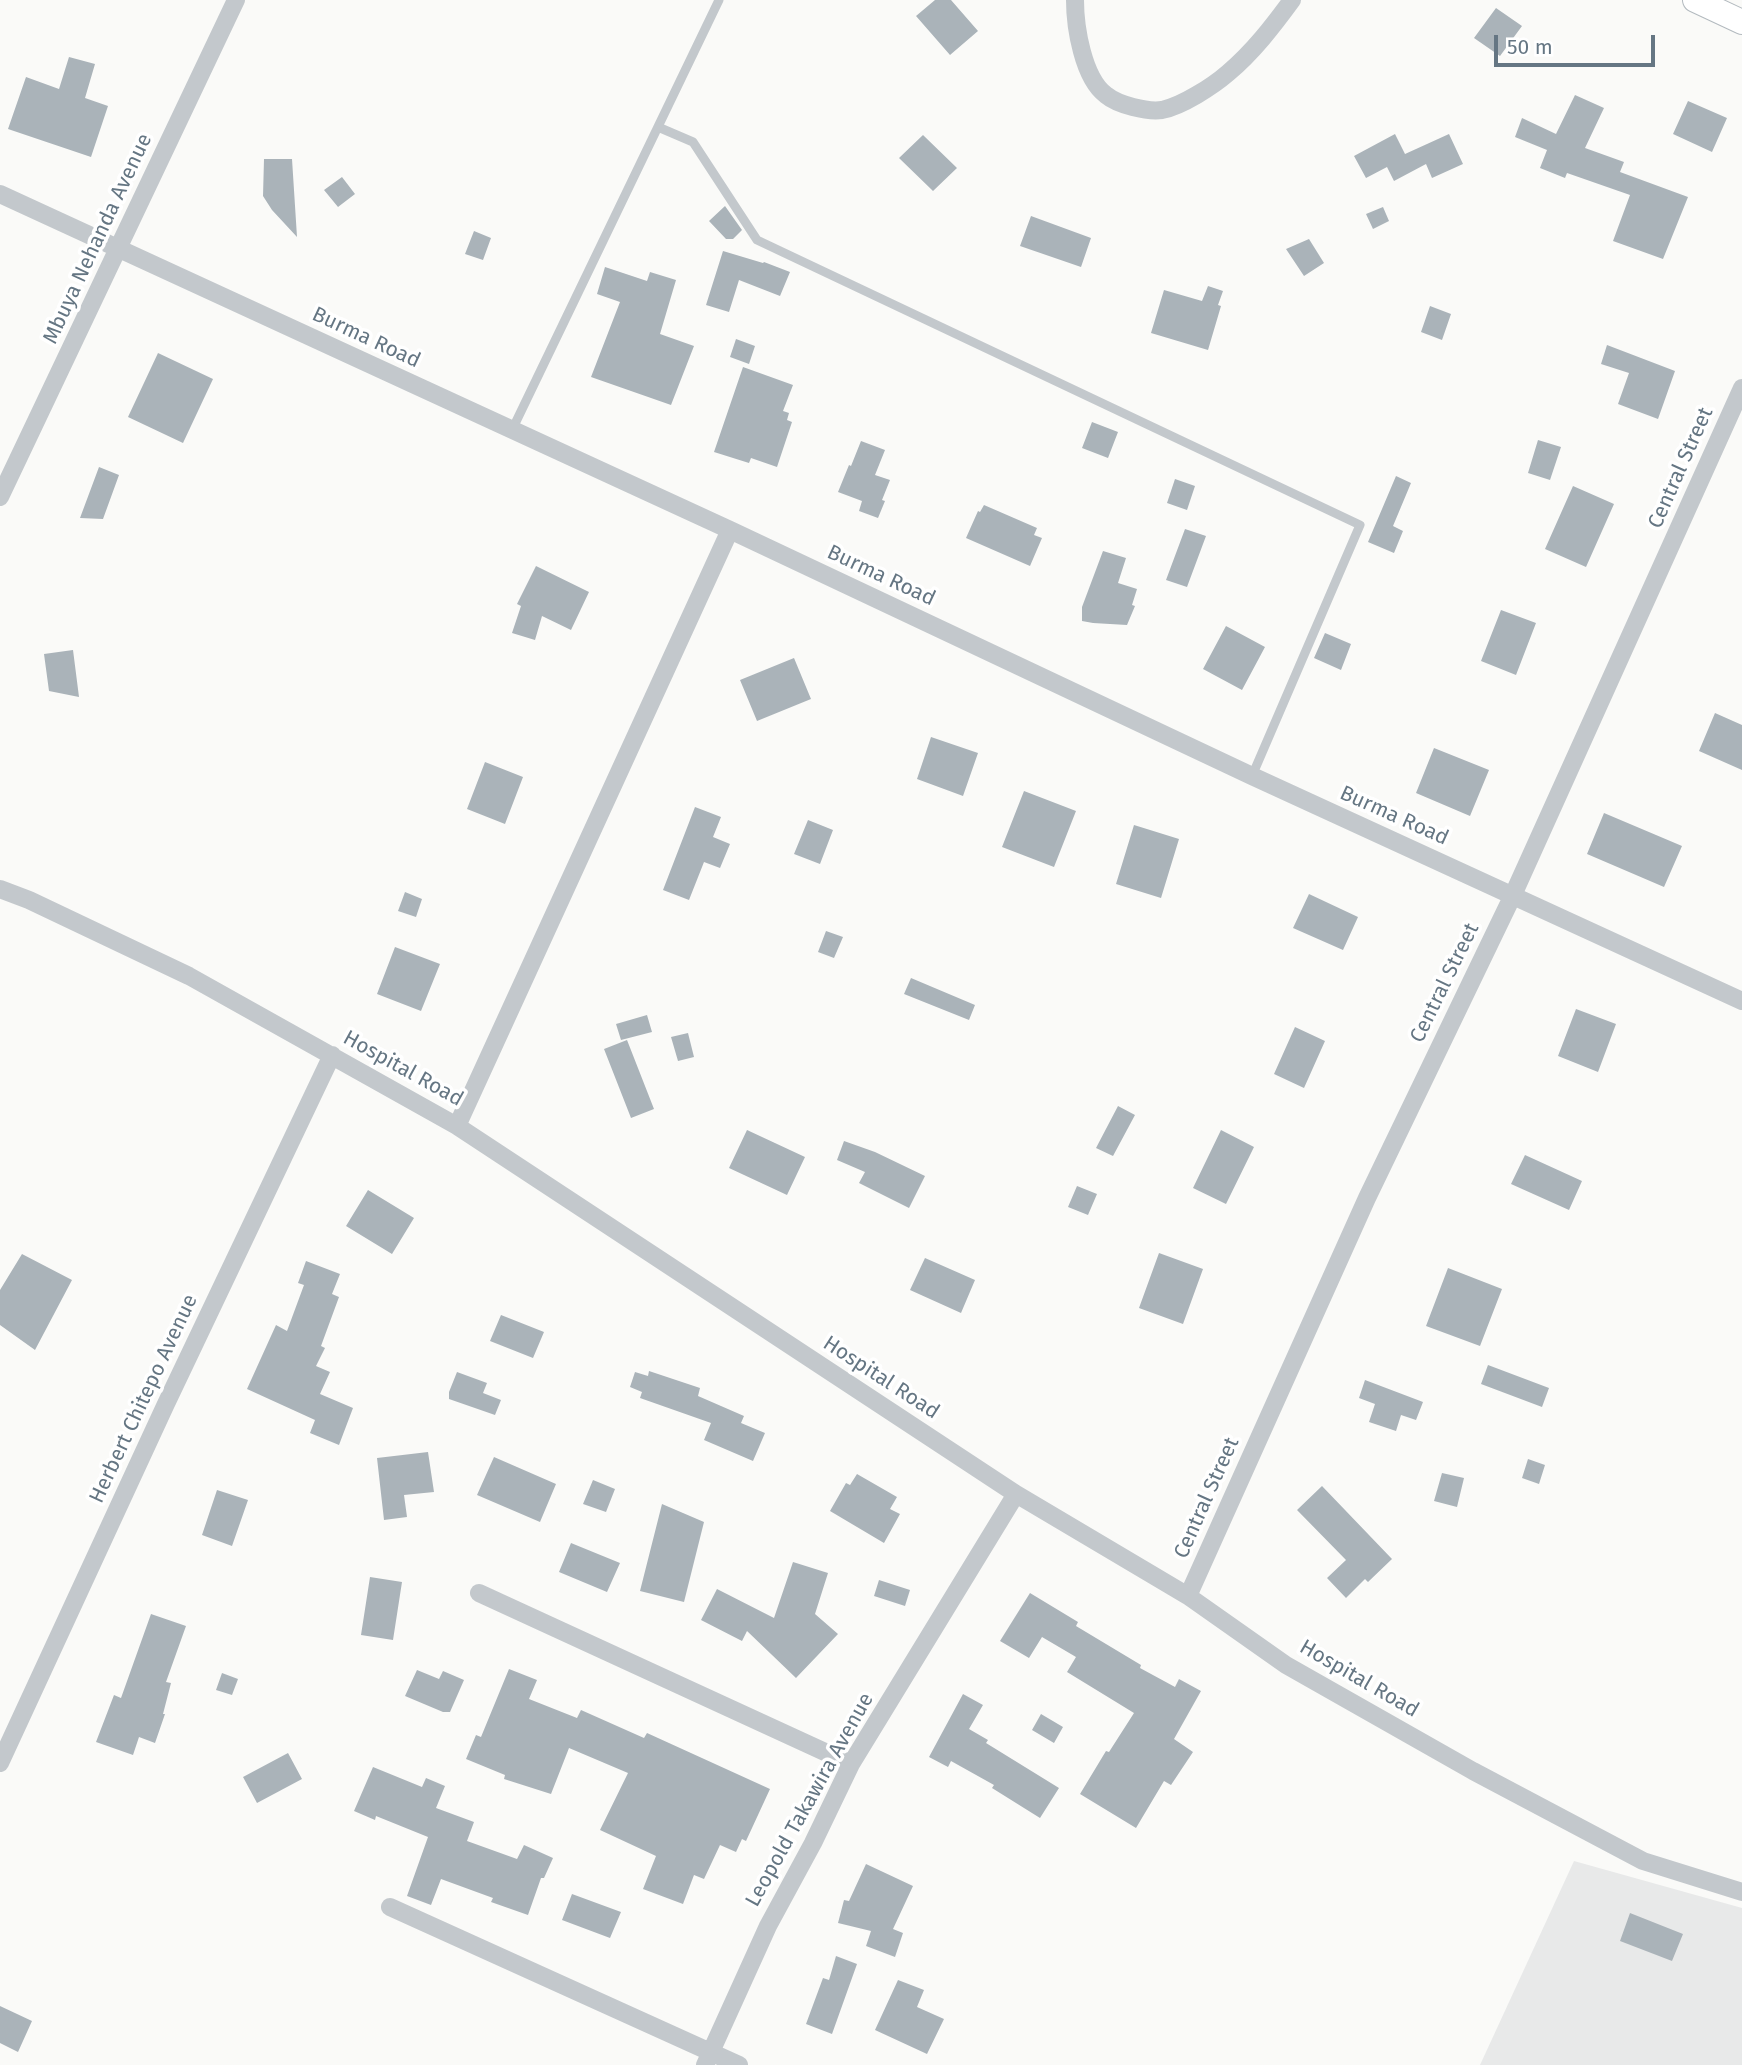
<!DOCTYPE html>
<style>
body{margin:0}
#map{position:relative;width:1742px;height:2065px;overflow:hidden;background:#fafaf8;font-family:"Fira Sans",sans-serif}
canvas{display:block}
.scale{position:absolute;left:1494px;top:35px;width:161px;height:32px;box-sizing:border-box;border:4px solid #657683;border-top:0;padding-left:9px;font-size:21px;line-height:24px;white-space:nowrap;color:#657683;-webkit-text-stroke:5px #fff;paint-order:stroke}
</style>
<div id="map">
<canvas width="1742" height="2065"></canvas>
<div class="scale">50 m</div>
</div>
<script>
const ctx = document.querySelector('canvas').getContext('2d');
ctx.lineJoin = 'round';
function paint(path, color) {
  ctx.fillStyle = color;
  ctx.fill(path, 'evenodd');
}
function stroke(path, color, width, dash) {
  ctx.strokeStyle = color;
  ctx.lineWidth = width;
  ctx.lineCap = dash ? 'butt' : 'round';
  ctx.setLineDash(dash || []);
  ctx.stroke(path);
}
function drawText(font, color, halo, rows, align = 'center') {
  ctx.font = font + ' "Fira Sans",sans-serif';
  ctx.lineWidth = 7;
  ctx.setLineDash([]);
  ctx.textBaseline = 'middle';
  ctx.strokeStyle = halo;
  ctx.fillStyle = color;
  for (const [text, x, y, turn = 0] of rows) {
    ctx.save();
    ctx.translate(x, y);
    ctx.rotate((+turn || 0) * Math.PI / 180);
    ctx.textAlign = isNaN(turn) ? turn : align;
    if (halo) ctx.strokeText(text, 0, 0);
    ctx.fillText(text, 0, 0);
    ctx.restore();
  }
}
paint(new Path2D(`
 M1574,1861L1742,1908V2065H1480Z`), '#e8e9e9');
paint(new Path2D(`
 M935,0H951L978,31L950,55L916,16Z
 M1496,8L1522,26L1500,56L1474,38Z
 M69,57L95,64L85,98L108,106L91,157L8,129L26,77L59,89Z
 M1575,95L1604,108L1585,148L1624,162L1620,172L1688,197L1663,259L1613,241L1630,195L1567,173L1565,178L1540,168L1547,150L1515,137L1522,118L1556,134Z
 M1688,101L1727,118L1712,152L1673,134Z
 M1395,134L1405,154L1449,134L1463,164L1432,178L1426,164L1394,181L1387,167L1366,178L1354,156Z
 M923,135L957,168L933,191L899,158Z
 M264,159H292L297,237L272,210L263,196Z
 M342,177L355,194L338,207L324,190Z
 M725,206L742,230L733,239H726L709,221Z
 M1383,207L1389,221L1373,229L1366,214Z
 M1031,216L1091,238L1081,267L1020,246Z
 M474,231L491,238L483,260L465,254Z
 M1309,239L1324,263L1304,276L1286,249Z
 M723,251L763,263L764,262L790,272L780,296L739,280L729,312L706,305Z
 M605,267L647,281L650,272L676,280L660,334L694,346L671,405L591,377L620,302L597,294Z
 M1208,286L1223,291L1218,305L1221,306L1208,350L1151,333L1164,290L1202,301Z
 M1430,306L1451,314L1442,340L1421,332Z
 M736,339L755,346L749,364L730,357Z
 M1607,345L1675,371L1658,419L1618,404L1629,373L1601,364Z
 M158,353L213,379L183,443L128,417Z
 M743,367L793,385L783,411L789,413L787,420L792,422L777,467L751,458L749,463L714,452Z
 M1092,422L1118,432L1108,458L1082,448Z
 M1538,440L1561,447L1550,480L1528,473Z
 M861,441L885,450L875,475L890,480L882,500L885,501L878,518L859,511L862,501L838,492L849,465L851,466Z
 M99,467L119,475L103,519L80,518Z
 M1396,476L1411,483L1393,526L1403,531L1394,553L1368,542Z
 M1175,479L1195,486L1187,510L1167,503Z
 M1573,486L1614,504L1586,567L1545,549Z
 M984,505L1037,528L1034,535L1042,538L1030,566L966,538L978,511L980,512Z
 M1185,529L1206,536L1187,587L1166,580Z
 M1103,551L1126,558L1118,583L1137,589L1132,605L1135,606L1127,625L1093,623L1082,621V607Z
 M536,566L589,592L571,630L542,616L535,640L512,633L521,606L517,604Z
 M1501,610L1536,623L1516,675L1481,661Z
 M1226,626L1265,647L1242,690L1203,669Z
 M1325,633L1351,644L1341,670L1314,658Z
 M73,650L79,697L49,691L44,654Z
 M794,658L811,699L757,721L740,680Z
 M1715,713L1742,725V770L1699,751Z
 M931,737L978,753L963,796L917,779Z
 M1434,748L1489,770L1470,816L1416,793Z
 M485,762L523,777L505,824L467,809Z
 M1024,791L1076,811L1054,867L1002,847Z
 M695,807L721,817L713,837L730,844L720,868L704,862L689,900L663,890Z
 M1604,813L1682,846L1664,887L1587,854Z
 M808,820L833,830L820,864L794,854Z
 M1134,825L1179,839L1161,898L1116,884Z
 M405,892L422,899L416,917L398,911Z
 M1309,894L1358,917L1343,950L1293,928Z
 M826,931L843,937L834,958L818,952Z
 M395,947L440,964L421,1011L377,994Z
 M911,978L975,1005L969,1020L904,994Z
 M1576,1009L1616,1024L1598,1072L1558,1056Z
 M647,1015L652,1032L621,1040L616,1024Z
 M1295,1027L1325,1041L1304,1088L1274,1074Z
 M688,1033L694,1057L678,1061L671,1037Z
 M627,1040L654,1109L631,1118L604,1049Z
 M1118,1106L1135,1115L1113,1156L1096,1148Z
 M747,1130L805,1157L787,1195L729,1168Z
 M1221,1130L1254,1147L1226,1204L1193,1188Z
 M844,1141L875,1152L925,1176L909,1208L859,1183L865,1172L837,1160Z
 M1525,1155L1582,1181L1569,1210L1511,1184Z
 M1077,1186L1097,1194L1088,1215L1068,1207Z
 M368,1190L414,1218L392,1254L346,1226Z
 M1159,1253L1203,1269L1183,1324L1139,1308Z
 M22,1254L72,1280L35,1350L0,1325V1290Z
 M925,1258L975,1280L961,1313L910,1290Z
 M306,1261L340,1274L332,1294L339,1297L321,1346L325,1348L316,1366L330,1372L320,1394L353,1408L339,1445L310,1433L315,1420L247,1389L276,1325L287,1331L304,1285L298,1283Z
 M1448,1268L1502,1289L1480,1346L1426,1326Z
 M501,1315L544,1332L533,1358L490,1341Z
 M1488,1365L1549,1388L1542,1407L1481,1384Z
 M649,1371L700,1388L698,1396L744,1416L741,1423L765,1433L753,1461L704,1440L711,1423L640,1398L642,1392L630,1387L635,1372L648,1376Z
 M457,1372L487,1383L483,1393L501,1400L495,1415L449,1399V1392Z
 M1365,1380L1423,1402L1416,1420L1401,1415L1396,1431L1369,1422L1375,1404L1359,1398Z
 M428,1452L434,1492L404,1495L407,1517L384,1520L377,1458Z
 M494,1457L556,1484L540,1522L477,1495Z
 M1528,1459L1545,1465L1539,1484L1522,1478Z
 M1442,1473L1464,1478L1457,1507L1434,1501Z
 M857,1474L897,1497L890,1509L900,1514L884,1543L830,1511L846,1483L850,1485Z
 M593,1480L615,1489L606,1512L583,1504Z
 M1322,1486L1392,1559L1368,1582L1365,1579L1346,1598L1327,1578L1346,1560L1297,1510Z
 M217,1490L248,1500L232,1546L202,1535Z
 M662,1504L704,1522L684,1602L640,1591Z
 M571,1543L620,1563L607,1592L559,1572Z
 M793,1562L828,1573L815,1614L838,1634L796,1678L747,1631L742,1641L701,1620L717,1589L774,1618Z
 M370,1577L402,1582L393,1640L361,1635Z
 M879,1580L910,1590L905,1606L874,1596Z
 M1030,1593L1078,1622L1076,1626L1141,1665L1140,1668L1175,1687L1179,1679L1201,1691L1174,1739L1193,1752L1171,1785L1164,1781L1136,1828L1080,1794L1106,1751L1109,1752L1134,1713L1067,1672L1076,1657L1042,1637L1029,1658L1000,1641Z
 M151,1614L186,1626L166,1682L171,1683L163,1714H165L155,1743L139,1737L133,1755L96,1742L114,1695L121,1698Z
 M509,1669L537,1680L529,1699L577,1718L581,1710L644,1738L647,1733L770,1789L746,1841L742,1839L736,1852L720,1845L704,1879L694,1875L683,1904L643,1889L656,1856L600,1830L628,1773L569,1748L551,1794L504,1779L505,1775L466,1759L476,1735L481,1737Z
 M417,1670L439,1679L443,1671L464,1680L450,1712H443L405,1696Z
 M222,1673L238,1679L232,1695L216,1690Z
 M963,1694L983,1705L969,1729L988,1740L986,1743L1059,1788L1040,1818L992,1788L994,1785L951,1761L948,1767L929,1757Z
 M1041,1714L1063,1727L1054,1743L1032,1730Z
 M288,1753L302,1779L257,1803L243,1777Z
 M373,1767L422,1787L426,1778L445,1786L436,1808L474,1822L467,1841L517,1859L524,1845L553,1858L544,1878H541L528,1915L491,1902L493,1898L441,1879L431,1905L407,1896L428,1837L376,1816L375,1820L354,1811Z
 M866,1864L913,1886L893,1929L903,1933L895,1957L866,1946L871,1931L838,1923L844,1900L849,1901Z
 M572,1894L621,1912L610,1938L562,1920Z
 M1630,1913L1683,1934L1672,1961L1620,1941Z
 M836,1956L857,1964L832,2034L806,2024L823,1978L829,1980Z
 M898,1980L924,1990L917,2007L944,2019L927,2054L875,2030Z
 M0,2006L32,2021L18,2052L0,2043Z`), '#aab3b9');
const secondary = new Path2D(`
 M1695,0L1742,22`);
stroke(secondary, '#b3babf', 26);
stroke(new Path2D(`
 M658,127L693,142L757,240L1360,525L1252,776
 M512,430L719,0`), '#c3c8cc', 9);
stroke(new Path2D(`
 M1075,0C1075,27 1083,78 1106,95C1118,105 1147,112 1162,110C1182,106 1213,86 1228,73C1253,52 1273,26 1292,0
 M0,194L730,530L1252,776L1742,1001
 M0,497L236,0
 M0,889L29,900L189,976L457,1126L1016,1494L1188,1596L1286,1665L1473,1771L1643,1861L1742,1892
 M457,1126L730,530
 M479,1593L851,1764
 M1188,1596L1367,1198L1513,895L1742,388
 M0,1763L165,1406L332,1055
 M390,1907L739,2065
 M705,2065L768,1926L813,1843L851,1764L1016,1494`), '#c3c8cc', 18);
stroke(secondary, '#fff', 24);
drawText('21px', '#657683', '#fff', [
 ["Mbuya Nehanda Avenue",98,239,-65],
 ["Burma Road",366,338,25],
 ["Central Street",1681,468,-66],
 ["Burma Road",881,576,25],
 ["Burma Road",1394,816,24],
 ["Central Street",1445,983,-64],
 ["Hospital Road",403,1069,29],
 ["Hospital Road",881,1378,33],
 ["Herbert Chitepo Avenue",144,1399,-65],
 ["Central Street",1207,1498,-66],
 ["Hospital Road",1359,1679,30],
 ["Leopold Takawira Avenue",810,1800,-61]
]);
</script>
